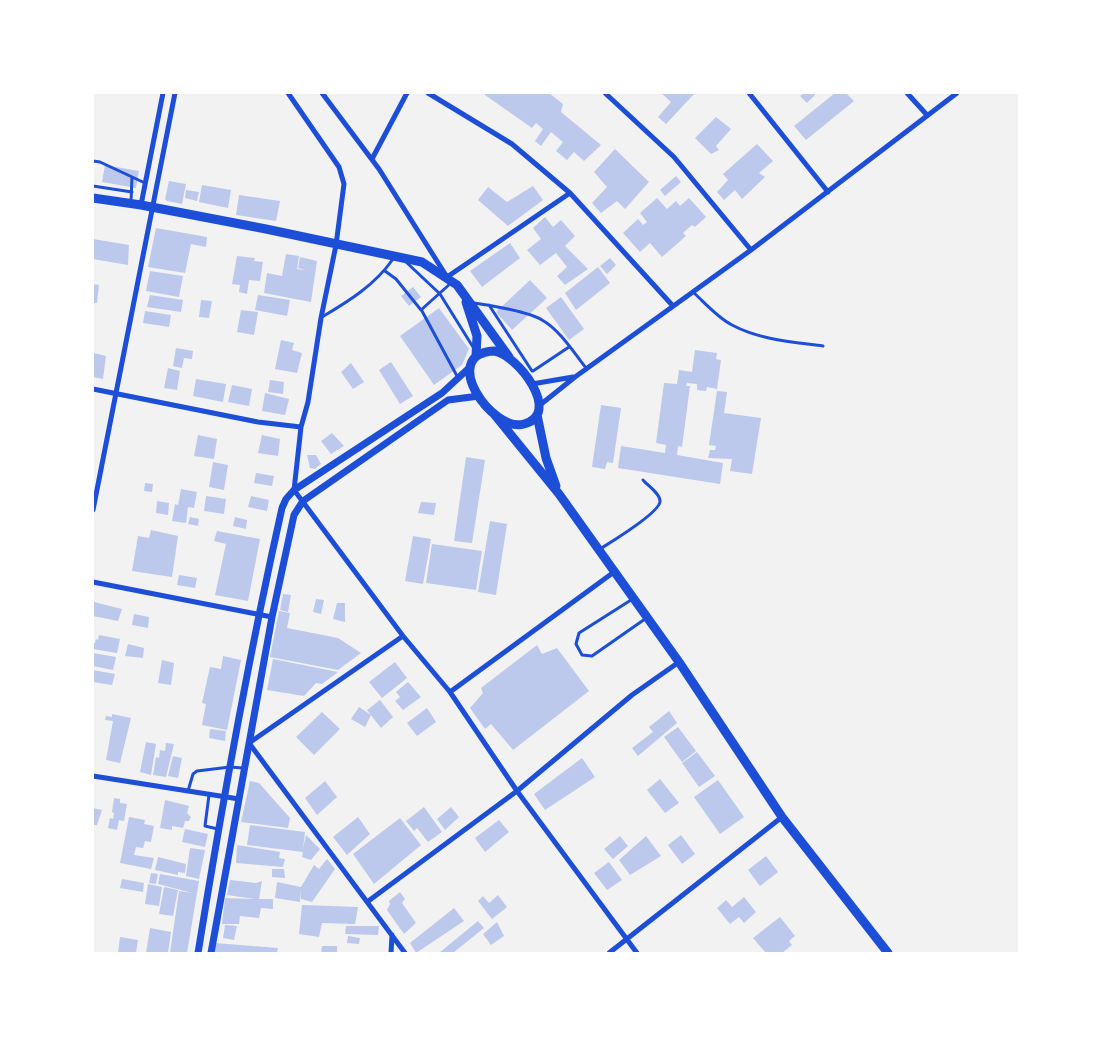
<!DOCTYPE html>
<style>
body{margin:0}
#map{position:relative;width:1112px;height:1046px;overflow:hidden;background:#f2f2f2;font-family:Manrope,sans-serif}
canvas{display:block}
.frame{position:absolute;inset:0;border:94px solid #fff;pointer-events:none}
</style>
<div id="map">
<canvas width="1112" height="1046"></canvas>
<div class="frame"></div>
</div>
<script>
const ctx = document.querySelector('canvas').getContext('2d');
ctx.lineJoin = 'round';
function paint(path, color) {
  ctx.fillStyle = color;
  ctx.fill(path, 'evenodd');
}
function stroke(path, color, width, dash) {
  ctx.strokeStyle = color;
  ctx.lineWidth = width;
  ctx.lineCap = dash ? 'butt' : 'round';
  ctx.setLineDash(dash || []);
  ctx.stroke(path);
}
paint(new Path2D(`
 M485,93H549L563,104L561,112L601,145L584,161L574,152L567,160L556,151L563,142L551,132L541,146L535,141L543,129L536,123L532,128L485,95Z
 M661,93H695L666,124L658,117L671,102Z
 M804,93H814L815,95L807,103L800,96Z
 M835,93H846L854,101L806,140L794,126Z
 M716,117L731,129L716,146L719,150L711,154L695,138Z
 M757,144L773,161L759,173L765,177L742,199L735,190L724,200L717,192L728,180L723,174Z
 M615,149L649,182L625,209L617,201L601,213L592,203L607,187L594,172Z
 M105,165L139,171L136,188L102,182Z
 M676,176L681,182L665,196L660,190Z
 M169,181L186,184L182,204L167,201L165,199Z
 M202,185L231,190L228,208L199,202Z
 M533,186L543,200L508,226L478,200L488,187L507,202Z
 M186,190L199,192L197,201L185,198Z
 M239,195L280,201L276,221L236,215Z
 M657,198L667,209L676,201L680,206L689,198L706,217L695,227L692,225L683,233L686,236L662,257L650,243L640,252L623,233L638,219L643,225L647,222L640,213Z
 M545,217L553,227L561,220L575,236L565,246L588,269L565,285L557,276L567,267L556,253L540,265L527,250L541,239L533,228Z
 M156,228L207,237L206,247L191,244L185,273L148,267Z
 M93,239L129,245L128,265L93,259Z
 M510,243L520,258L482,287L470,271Z
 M286,254L299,256L297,269L306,270L298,268L300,257L317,261L311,302L264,293L267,273L282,276Z
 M237,256L255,258L254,261L263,262L260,281L249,280L247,294L239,292L240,285L232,284Z
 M610,258L616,265L607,274L600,266Z
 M598,267L610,283L576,310L565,293Z
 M150,271L183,276L179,297L146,291Z
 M530,280L547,298L512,330L496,312Z
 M93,284L99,285L97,303H93Z
 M413,287L421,297L409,306L401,296Z
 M150,295L183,300L181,312L147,307Z
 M258,295L290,300L287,316L255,310Z
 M561,297L584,329L569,340L546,308Z
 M201,300L212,301L209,318L199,317Z
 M439,308L469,349L462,365L434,385L400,336Z
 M241,310L258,312L254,335L237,332Z
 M145,311L171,315L169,327L143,323Z
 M281,340L294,343L292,350L302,353L297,373L275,369Z
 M176,348L193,351L192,359L184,358L182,368L173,366Z
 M695,350L717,353L716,359L721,360L717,389L707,387L706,391L697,390V384L687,383L686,386H690L682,447L678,446L677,455L723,463L720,484L618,468L621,446L665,453L666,445L656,443L664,383L677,384L679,370L692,372Z
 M94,353L106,356L103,379L93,377Z
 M391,362L413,396L400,404L379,370Z
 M351,363L364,382L353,389L341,372Z
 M168,368L180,371L177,390L164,388Z
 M196,379L226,384L223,402L193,396Z
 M270,380L284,382L283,394L268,392Z
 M232,385L252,389L249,406L228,402Z
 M717,391L727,392L724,413L761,418L752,474L730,471L732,459L708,458L710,450H715L716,446L709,445Z
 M265,393L289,399L285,415L262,411Z
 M601,405L621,408L613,463L607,462L605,469L592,467Z
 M332,433L344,446L331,454L321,441Z
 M198,435L217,439L214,459L194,456Z
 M262,435L280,439L278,456L258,453Z
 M307,455H316L321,464L315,469L310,468Z
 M466,457L485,460L472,543L454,541Z
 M213,462L228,465L224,490L209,487Z
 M256,473L274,476L272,486L254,483Z
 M145,483L153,484L152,492L144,491Z
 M181,489L197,492L194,508L188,507L186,523L172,521L175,504L178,505Z
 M206,496L226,499L224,514L204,511Z
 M251,496L269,500L267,511L248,507Z
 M157,501L169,503L168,515L156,513Z
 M421,502L436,503L434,515L418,513Z
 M190,517L199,519L198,526L188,524Z
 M235,517L247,520L246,529L233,526Z
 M490,521L507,524L496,595L478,592Z
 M151,530L178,536L172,577L132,571L138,536L149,538Z
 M217,531L260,539L248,601L215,595L226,544L214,541Z
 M413,536L431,539L423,584L405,581Z
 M432,544L482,551L476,590L426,583Z
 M179,575L197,578L195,588L177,585Z
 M283,594L291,595L288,612L280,610Z
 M316,599L324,600L321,614L313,612Z
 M94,602L122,609L118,621L93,616Z
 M337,603H345V622L333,619Z
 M279,611L290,613L287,628L338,638L361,653L338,670L270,657Z
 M134,614L149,617L148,628L132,625Z
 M99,635L120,639L117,653L93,649V643H95L96,639L98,640Z
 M128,644L144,648L143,658L125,656Z
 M537,645L542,654L557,648L589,691L513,750L491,724L485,729L470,708L483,693L481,688Z
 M93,653L116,657L113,670L93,666Z
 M223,656L241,660L227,730L202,725L206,704L202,703L210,667L221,669Z
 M273,659L338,672L322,684L316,683L304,696L267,690Z
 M162,660L174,663L171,685L158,683Z
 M395,662L407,678L382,698L369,682Z
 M93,670L115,674L112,685L93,682Z
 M408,682L421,697L403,710L395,701L400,697L396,692Z
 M380,700L393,717L381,728L367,710Z
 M359,707L371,715L365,727L351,719Z
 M427,708L436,722L417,736L407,723Z
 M669,711L677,723L638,756L632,748L653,732L649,727Z
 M322,712L340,729L314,755L296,737Z
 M112,714L131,718L120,763L106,760L113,721L105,720L106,716L112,717Z
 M678,727L696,751L682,762L664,737Z
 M210,729L226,731L225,741L209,738Z
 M146,742L156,744L151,775L140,772Z
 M166,743L174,744L166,777L153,775L156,757L159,758L160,750L165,751Z
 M697,752L715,776L699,787L682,763Z
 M173,756L182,758L178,778L168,776Z
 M582,758L595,777L545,810L534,794Z
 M660,779L679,803L665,813L647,790Z
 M718,780L744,817L720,834L694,797Z
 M250,781L259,783L290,818L288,828L241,822Z
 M325,781L337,797L317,815L305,798Z
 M114,798L120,799V803L127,804L124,821L119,820L117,830L108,828L110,818L113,819L114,813L112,812Z
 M165,800L189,806L187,813L191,817L189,821H185L183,828L172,826V830L160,828Z
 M424,807L442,832L428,842L417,828L414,831L406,821Z
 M451,807L459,817L445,830L437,819Z
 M93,808L102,810L97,825H93Z
 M129,817L145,820L144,824L154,826L151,842L145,841L143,848L136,847L134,855L154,858L151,869L120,863Z
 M358,817L370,834L347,855L333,837Z
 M400,818L421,845L374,884L353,854Z
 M499,820L509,832L485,852L475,838Z
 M250,825L305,832L303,849L306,835L320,849L311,860L302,857L303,852L247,845Z
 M185,829L208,834L205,847L182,842Z
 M681,835L695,854L682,864L668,845Z
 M620,836L628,846L613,859L604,849Z
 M646,836L661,856L630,875L619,860Z
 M237,845L280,852L279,858L285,859L283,867L236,863Z
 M190,848L205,850L199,879L186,876Z
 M766,856L778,872L760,886L748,870Z
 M158,857L186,864L185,873L178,872V875L155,870Z
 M327,859L335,869L312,902L301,899V890L300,902L275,898L277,882L301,887L314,865L319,869Z
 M609,862L622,880L607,890L594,873Z
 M272,869H284L285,878L272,877Z
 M151,873L158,874L156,884L149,883Z
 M160,874L199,881L187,953H170L179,891L192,893L158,884Z
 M122,879L144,883L143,892L120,888Z
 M230,880L256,883L262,881L259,899H273V909L261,908L259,918L240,916L239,924H222L225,898L255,899L227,895Z
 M148,884L162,887L159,906L145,904Z
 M164,887L178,890L173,916L159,914Z
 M400,892L405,899L402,903L416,923L404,934L387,910L390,904L389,901Z
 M498,895L507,907L492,919L478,901L483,896L489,903Z
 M744,897L756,912L744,923L739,917L730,924L717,908L726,900L732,907Z
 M302,905L358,907L355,924L322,923L319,937L299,934Z
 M454,908L464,921L416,953L410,943Z
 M780,917L795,936L789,941L792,945L782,953H766L753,938Z
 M478,921L484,928L453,953H439Z
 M497,922L504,936L491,945L483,934Z
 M225,925L237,926L234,940L223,938Z
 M346,926H379L378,935L345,934Z
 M150,928L171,932L168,953H146Z
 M348,936L360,938L359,944L347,943Z
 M120,937L138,940L136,953H118Z
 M215,943L278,948L277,953H214Z
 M322,946H337V953H321Z`), '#bdc9ec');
stroke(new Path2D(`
 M93,161L100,162L145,183
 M93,186L132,192
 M131,202L132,177
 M405,261L440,294L473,347
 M385,271L396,279L421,310L451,283
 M693,292C705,303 718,318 732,325C760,340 793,342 823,346
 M474,303C489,305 530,312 542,320C560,330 574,353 586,368
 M489,305L532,371
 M422,311L457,376
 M322,317C349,301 375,285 393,259
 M533,371L569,347
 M600,549C611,542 658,514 660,502C661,494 648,486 643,480
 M631,600L579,633L576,644L582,655L592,656L645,619
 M188,791L193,774L197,771L230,767L243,768
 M209,795L205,826L218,829`), '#1d4ed8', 3);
stroke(new Path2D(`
 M288,93L339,167L344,184L336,245L321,318L308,402L301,427L294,490L403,636L450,692L517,791L637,953
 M322,93L379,169L447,277L570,193
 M428,93L512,144L570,193L673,306
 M605,93L674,157L751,250
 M749,93L828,192
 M907,93L927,115
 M372,159L407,93
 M141,205L163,93
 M532,384L573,377
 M93,389L258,422L301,427
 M540,405L575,377L751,250L957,93
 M93,510L175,93
 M93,582L272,617
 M403,636L249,743L405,953
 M450,692L614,572
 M93,776L239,799
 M367,902L517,791L632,695L679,662
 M391,953L392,935
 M609,953L782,817`), '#1d4ed8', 5);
stroke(new Path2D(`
 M198,953C222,804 249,655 282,508L286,499L294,490L442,393L469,368
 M211,953L272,617L294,515L303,501L448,400L479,396`), '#1d4ed8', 7);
stroke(new Path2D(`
 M93,198L141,205L266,229L422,262L457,285L509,357
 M466,302L477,336L476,356
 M494,351C517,354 563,414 524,424C492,433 438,354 494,351Z
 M494,414L559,494L679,662L782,817L888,953
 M537,415L546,458L556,486`), '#1d4ed8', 9);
</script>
